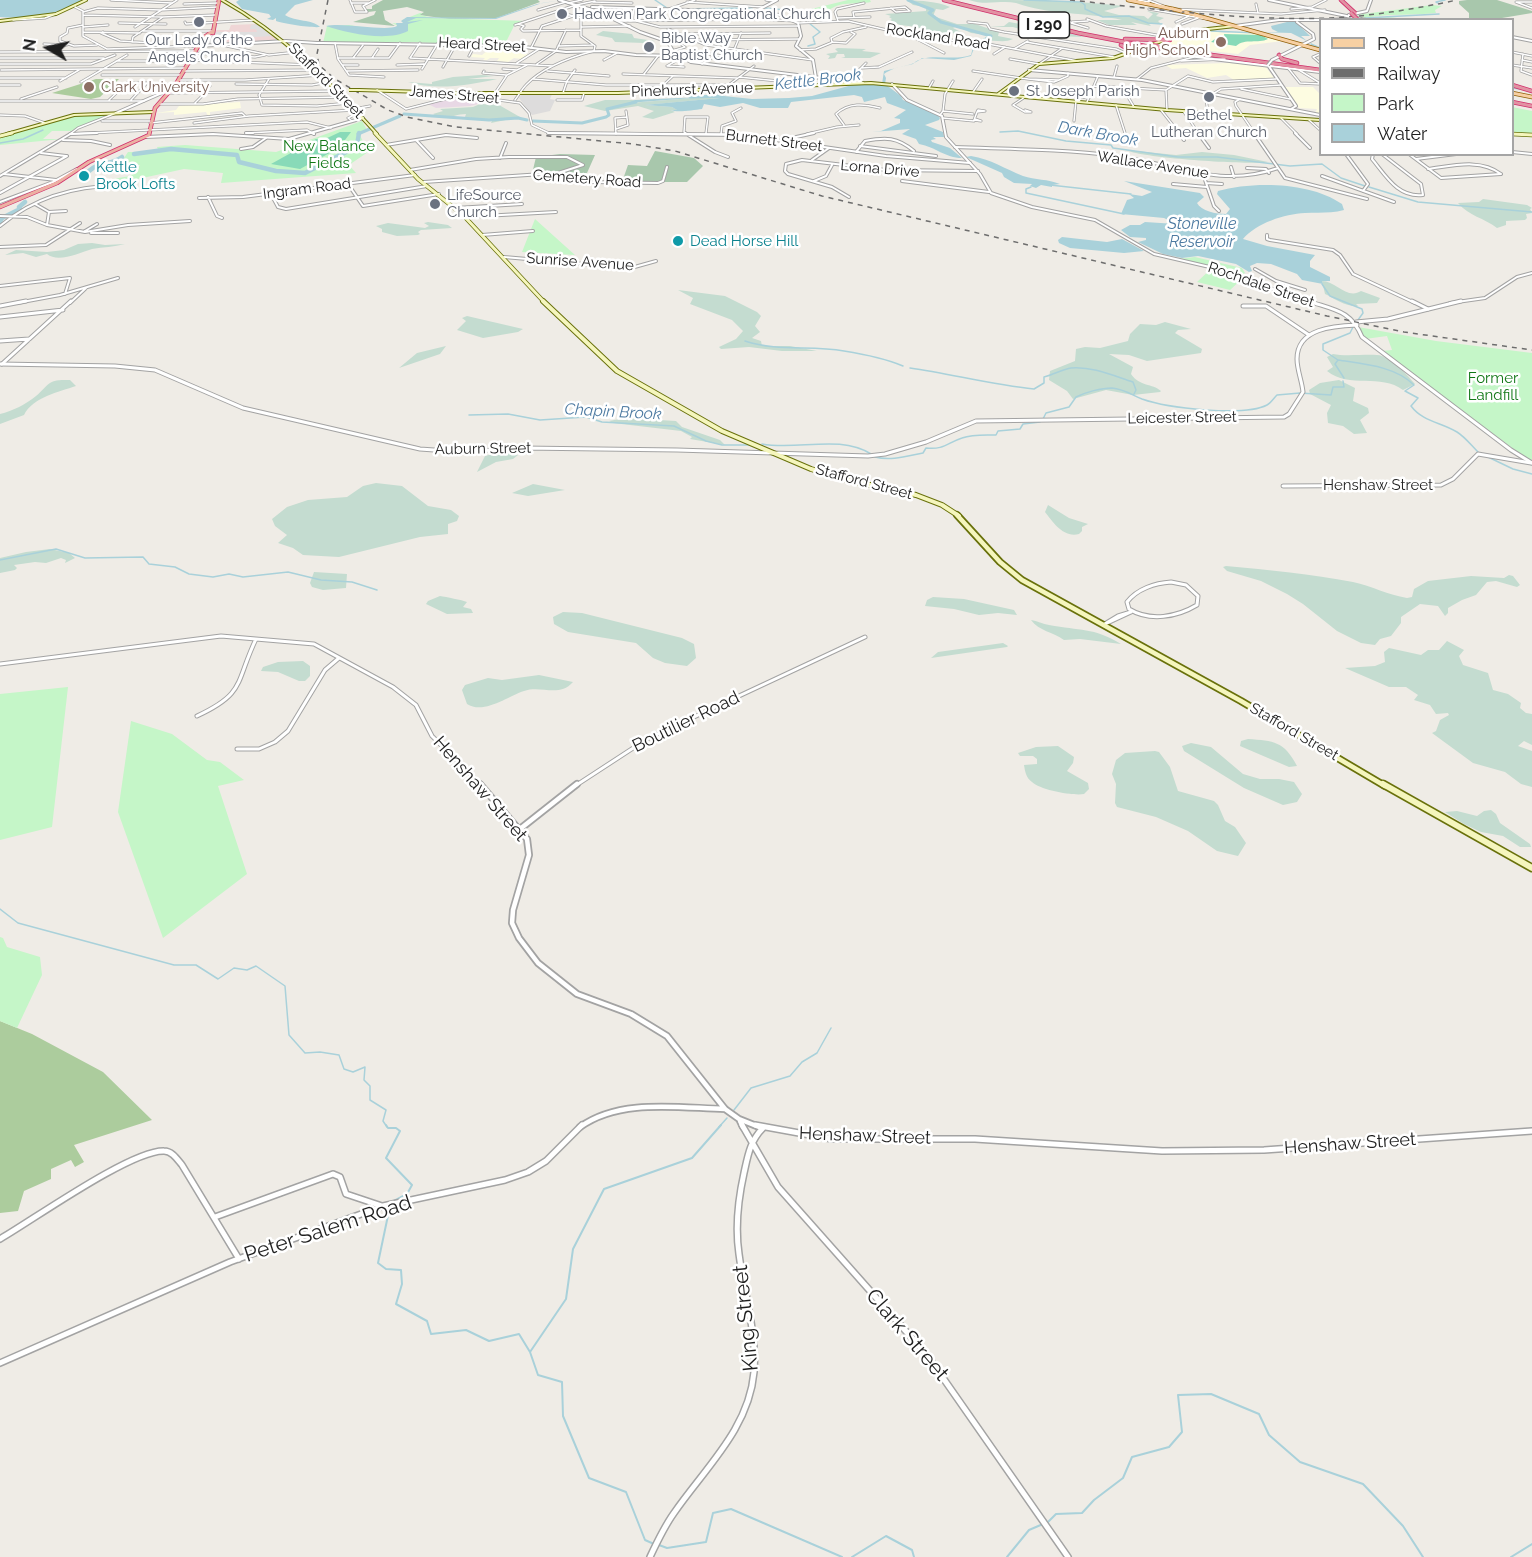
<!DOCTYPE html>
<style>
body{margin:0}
#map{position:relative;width:1532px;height:1557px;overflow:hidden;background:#efece6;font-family:Raleway,sans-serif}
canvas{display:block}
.legend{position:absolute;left:1319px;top:18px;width:195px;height:138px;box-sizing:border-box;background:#fff;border:2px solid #a5a5a5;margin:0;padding:8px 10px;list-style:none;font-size:18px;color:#1f1f1f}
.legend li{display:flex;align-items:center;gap:12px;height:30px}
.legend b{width:30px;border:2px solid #a5a5a5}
.north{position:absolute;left:18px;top:18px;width:60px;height:60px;-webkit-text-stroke:4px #fff;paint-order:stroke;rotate:279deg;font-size:16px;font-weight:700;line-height:24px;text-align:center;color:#1f1f1f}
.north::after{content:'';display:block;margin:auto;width:21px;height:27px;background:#1f1f1f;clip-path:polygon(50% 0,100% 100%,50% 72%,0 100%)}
</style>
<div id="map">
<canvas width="1532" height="1557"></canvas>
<ul class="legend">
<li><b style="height:8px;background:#f7d0a3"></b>Road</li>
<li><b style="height:8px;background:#6d6d6d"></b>Railway</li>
<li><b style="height:16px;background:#c5f6c8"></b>Park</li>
<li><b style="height:16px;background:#a9d1da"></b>Water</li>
</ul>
<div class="north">N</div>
</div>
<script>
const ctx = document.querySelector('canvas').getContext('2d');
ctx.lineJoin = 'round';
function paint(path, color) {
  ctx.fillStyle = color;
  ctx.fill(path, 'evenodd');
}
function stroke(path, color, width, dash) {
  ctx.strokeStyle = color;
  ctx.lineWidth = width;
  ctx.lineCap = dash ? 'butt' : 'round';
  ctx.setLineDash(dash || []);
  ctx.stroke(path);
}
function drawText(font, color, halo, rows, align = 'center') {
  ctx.font = font + ' Raleway,sans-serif';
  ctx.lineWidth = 5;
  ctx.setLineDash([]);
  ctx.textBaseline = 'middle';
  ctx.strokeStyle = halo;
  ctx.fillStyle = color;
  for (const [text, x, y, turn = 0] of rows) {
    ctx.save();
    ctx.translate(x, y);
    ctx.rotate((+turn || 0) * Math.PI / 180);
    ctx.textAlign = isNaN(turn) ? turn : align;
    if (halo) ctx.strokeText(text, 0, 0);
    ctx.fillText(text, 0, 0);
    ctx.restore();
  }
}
paint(new Path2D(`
 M522,94H552L550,99L555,100L550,111L532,115L519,98Z`), '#dddcdc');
paint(new Path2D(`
 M257,24L282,40L202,43L217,30H229L231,25Z`), '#efd6d6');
paint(new Path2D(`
 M465,95L493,100L470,106L436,108L428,104Z`), '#e8d8e5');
paint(new Path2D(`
 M1200,29L1224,33L1248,31L1283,41L1250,45L1238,54L1177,47L1167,43L1186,33Z
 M510,47L529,48L521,53L528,54L521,59L514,58L508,62L497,61L499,58H490L487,60H483L485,58L471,57L473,54L482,55L487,51H508Z
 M1228,63L1265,66L1274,78L1234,80L1226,75L1207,78L1186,68L1172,69L1165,65Z
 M1284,87H1313L1320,94V114L1315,113L1317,109L1299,108Z
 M240,102L241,108L210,112V115L208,116L206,112L174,115V112L156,113L176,110L179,106Z`), '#fdfce1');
paint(new Path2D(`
 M96,79H119L100,97L91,99L52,93Z
 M0,1021L32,1034L103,1072L152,1120L74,1145L84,1162L75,1167L71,1160L51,1169V1179L24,1191L18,1211L0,1213Z`), '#accc9d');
paint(new Path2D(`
 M907,0C922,1 936,1 950,7L943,10L936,9L933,16L957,24H975L999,32L998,36L1013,39C1003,44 993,38 982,43L981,40L989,35L971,33L957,26L953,28L965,34L931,32L917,27L900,25L890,20L892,19L889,17L891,16L885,14L926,11V7L913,5Z
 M969,0C1021,0 1072,0 1123,6L1104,11L1119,15L1144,16L1148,19L1153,14L1147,11L1159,13L1156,16L1164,18L1158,21L1160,23L1149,24L1151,26L1131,22L1137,25H1109L1097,20H1122C1087,12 1048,15 1016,3C1001,0 985,6 969,0Z
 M1009,22L1043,28L1030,27L1031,30L1059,31L1085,37L1053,36L1050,39L1036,37L1025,32L1026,31L1013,27H990L1004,26Z
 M603,31L632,34L634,38L655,41L645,43L615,42L612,38L596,35Z
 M838,48L866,49L862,51L881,53L870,58H841L845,57L844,54H837L835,58L828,59L830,56L826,54L838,52L835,49Z
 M481,75L494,76L468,79H497C470,85 435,91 408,82L432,84V82L453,77Z
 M692,98H721L645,105L672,107L678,110H671L675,112L653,119L642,117L654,111L638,106L605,111L584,106L605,100H635L630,103Z
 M480,104L499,105L520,117L491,123L492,121L465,117L466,114C454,114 445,122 433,114L443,111L440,109L473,107Z
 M1126,150L1176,155L1202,152L1234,155L1268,162C1248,165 1140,158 1126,150Z
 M1483,199L1527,205L1532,208L1530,209L1532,213L1526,214L1527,218L1525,220L1506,221V225L1497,228C1484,218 1469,216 1458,203L1479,202Z
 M428,222L448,225L452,228L421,230L418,232L420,234L418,235L397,236L382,232V229L376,226L388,223L425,228L429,226L424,223Z
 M92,243L105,245L125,244C114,247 103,247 92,249C79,253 58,263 47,254L36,257L23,253L5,255L16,250L47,252L64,250L78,244Z
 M1322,281C1336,281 1347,300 1361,291L1380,298L1377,303L1356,304L1358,306C1345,307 1336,299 1325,294Z
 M678,290L725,296L757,312L761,316L755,326L760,332L752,338L761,341L762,346H790L817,351H782L749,347L721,349L719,347L736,339L743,331L732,320L690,304L693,298Z
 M467,316L523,329L518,332L483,338L457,330L466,321L462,318Z
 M1165,322L1191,329L1178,330L1175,333L1202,349L1201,353L1147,361L1129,355L1109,354L1133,367L1131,374C1140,387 1152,383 1161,391L1160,392L1133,395L1106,390L1073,399L1067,391L1049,380L1050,371L1075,361L1076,349L1085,347L1100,348L1128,341L1130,334L1140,324L1156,325Z
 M446,346L440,354L399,368L417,353Z
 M1333,354C1346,357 1374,353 1382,356C1395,361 1406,374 1415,384L1403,390C1381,373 1349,389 1327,371L1333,367L1327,357Z
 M70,380L76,386C59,392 33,397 24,415L0,424V414C13,411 26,404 36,396C50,384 47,379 70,380Z
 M1339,380L1355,388L1353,401L1368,408L1369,413L1360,420L1367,433L1354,434L1343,426L1328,423L1327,413L1331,405L1310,394L1309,390L1320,383Z
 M625,418L676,421L682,427L720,440L725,445L690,439L692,437L681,431L613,423L609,421Z
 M504,451L518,455L513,459L496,462L477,472L485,456Z
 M376,483L402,486L428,506L451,510L459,516L457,521L448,524V534L420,537L339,557L303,555L293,548L278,543L287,535L275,526L272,519L287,507L308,500L347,497L363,486Z
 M533,484L565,490L528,496L512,493Z
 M1048,505L1069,518L1088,524L1082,527V531L1079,534C1063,538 1053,522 1045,512Z
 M50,549L69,553L75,558L65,563L66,560L61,558L46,563L35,562L14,565L17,568L15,570L0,573V558L26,552Z
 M1226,566C1269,570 1311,574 1353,582C1372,586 1388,595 1407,598L1412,597L1414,589L1428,581L1471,576L1504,578L1509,575L1513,576L1520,585L1517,587L1496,581L1487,582L1476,595L1462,600L1448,608V613L1445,616L1438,606L1420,604L1401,617V623L1391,636L1380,639L1375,645L1361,643L1337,631L1303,604L1287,594L1261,581L1227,571L1223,567Z
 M314,572L347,574L346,588L323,590L312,587L310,583Z
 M440,596C446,597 462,600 467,602L463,607L471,609L473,613L447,614L426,604L428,601Z
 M933,597L964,599L1014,610L1017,615L998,613L979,615L954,609L925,606L927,600Z
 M563,612L582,613L682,638L694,644L696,658L687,666L665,663L653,658L636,643L568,632L554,624L553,617Z
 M1031,620C1037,621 1043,624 1049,625C1080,631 1093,627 1121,644L1080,639L1064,640C1053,632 1039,631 1031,620Z
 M1447,641L1464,650L1459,656L1463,665L1488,673L1493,690L1508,694L1521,703L1520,708L1526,713L1532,714V745L1524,741L1518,746L1532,751V787L1521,784L1505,772L1473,763L1432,733L1436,731L1440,720L1449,715L1448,713L1436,714L1430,705L1414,700L1418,695L1406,687H1389L1345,668L1375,666L1385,662L1384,652L1389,648L1421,655L1428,650H1439Z
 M1003,643L1008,646L1007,647L931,658L938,652Z
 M303,661L310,666V676L305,681H299L278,672L261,671L263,667L278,662Z
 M539,675L573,682C559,698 541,685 524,691C508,696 484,715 467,704L462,690L465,685L488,678L502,680Z
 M1248,739C1274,741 1284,741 1297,766L1289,767L1240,746L1241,741Z
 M1191,743L1211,747L1243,774L1260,779H1279L1294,782L1302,794L1297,802L1283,805L1244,788L1184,751L1182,746Z
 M1058,746L1074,757L1073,763L1067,771L1088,783L1089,789L1084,794C1073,796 1040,790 1032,782C1026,778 1025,771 1024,765L1037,764V759L1033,756H1020L1018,753L1036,747Z
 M1155,751L1159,752L1170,767L1178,791L1214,801L1218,805L1225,821L1235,827L1246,843L1238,856L1217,851L1188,831L1156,817L1117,807L1115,803L1116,784L1112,774L1116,760L1125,753Z
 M1491,810L1496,814L1500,823L1530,844L1531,847H1520L1503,836L1481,832L1464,824L1445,812L1457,811L1477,816L1484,811Z`), '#c4dcd0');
paint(new Path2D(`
 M383,0H538L540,2L497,18L449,19L419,15L424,12L407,7L383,11L385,20L395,26L353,22L374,15L376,11L368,12L366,9H372V6Z
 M1467,0H1497L1532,11V13L1496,19H1469V13L1459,4V1Z
 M655,151L694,158L703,166L687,182H622L628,165L647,166Z
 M560,154L595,155L587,173L532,174L536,157Z`), '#a8c7ac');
paint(new Path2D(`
 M848,0H870L871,2C857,5 839,0 827,12L831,21L795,13Z
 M1432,5L1442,6L1435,10L1436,13C1412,16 1390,13 1365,18L1397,17L1372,20L1356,15Z
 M420,13H422L420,15L434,18L527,21L515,24L504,46L411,42L323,43L327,26L349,25L375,29L366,30L368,31L387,32L398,26L392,23L405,24L402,20Z
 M1512,107L1532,111V134H1516L1513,130Z
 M84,115H108L71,131H52L43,139H62L0,145V137L58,120Z
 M362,121L367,130L359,133L368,152L349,165L356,173L221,183L223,173L184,169L110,185L113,179L130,176L140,165L120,164L128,152H159L157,147L185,145L276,152Z
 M535,219L575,255L522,252Z
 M1195,257L1242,268L1245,273L1237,277L1242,279L1230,290L1197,282L1213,267L1178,259Z
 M1358,327L1436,341L1532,353V461L1523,456L1382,351L1392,350L1387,336L1365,339L1361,336Z
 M68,687L52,827L0,840V694Z
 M131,721L172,734L207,760L220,762L244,780L218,786L247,874L163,938L118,812Z
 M0,937L3,938L7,947L40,957L42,975L17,1028L0,1021Z`), '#c5f6c8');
paint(new Path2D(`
 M1224,34L1261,35L1268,39C1258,44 1245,38 1236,46L1211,42L1216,38L1225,39Z
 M340,132H351L345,140L328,141L348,143L300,169L271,164L316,139L323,140Z`), '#88dab8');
paint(new Path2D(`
 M258,24L278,37L279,41L255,44L256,41L276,40L273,36L218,39L214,44H208L210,40L206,39L215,32H257L256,29H250L251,25Z`), '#dfdfdf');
paint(new Path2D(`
 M0,0H82C60,16 27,19 0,17Z
 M239,0H313L295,5L285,15C296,22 312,19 320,27C312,28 284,24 276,21V18L273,20L267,19L271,17L269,14L242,9L236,2Z
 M562,0L542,3L496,19L416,18L407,22L423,20L408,24V31C388,42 346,33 326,26C344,22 386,32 397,26L396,23H403L401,21L407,17L495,18L537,4Z
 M1291,21L1296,22L1310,36H1301L1307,41L1291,33L1260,32H1278L1272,29L1271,26Z
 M982,43L975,46L971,56L954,60L922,58C908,69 898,64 884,74L886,78L885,84L901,96L903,100L935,112L940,118L939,120L925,125L943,132L944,137H933L936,139L931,140L932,142L950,148L962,158C945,158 936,147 919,144L916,139L902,134L910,129L872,132L881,131L900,123V119L894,118L906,110L887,103L885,97L864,102L862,97L854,95L791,102L788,108H760L743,103L720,107L704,104L702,109C693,110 677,113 671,110H677L672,107L644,105L720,98H692L628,103L635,100L724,96L752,99L789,98L812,96L852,85L882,84L884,71L913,64C925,51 953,62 971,55L973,47Z
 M971,156C991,159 1005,169 1023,176C1035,180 1048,179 1060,184L1052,185V187L1041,185L1036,188L1030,186L1032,184L1014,183L1004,177L1002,173L966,157Z
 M1124,181L1200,193L1204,197L1197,203C1201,211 1216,214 1226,214L1230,209L1217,194L1218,191C1253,181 1311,182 1342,204L1344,210C1331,214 1318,212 1305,213C1284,214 1257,223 1243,239L1267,246L1315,255L1310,261V267L1330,277V281H1322L1323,284L1302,280L1297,274L1271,264L1257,263L1250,266L1252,271L1249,272L1236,264L1198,256L1182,258L1163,254L1138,242L1146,240V238L1130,237L1121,230L1130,225H1140L1145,222L1176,224L1164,218L1121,214L1127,200L1134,198L1129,194L1142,196L1152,192Z
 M1062,237L1107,242L1122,239L1144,251L1124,253L1070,248L1059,243L1058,240Z`), '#a9d1da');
stroke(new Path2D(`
 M655,0L667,8
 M1024,0L1081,2L1085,5V9L1103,17L1129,16L1148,23L1162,24
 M1438,3L1436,2L1445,0
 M765,8L796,11L807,20
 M678,9L752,8
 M1365,18L1439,14
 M1211,31L1257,33
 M1311,44L1320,48
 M808,46L815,44L813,37L820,32L809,23
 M1512,88L1520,89
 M1000,132L1018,131L1066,141L1111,145L1113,148L1178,157H1217L1290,166L1322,164L1341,178L1365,186
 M0,143L23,139L43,130
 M1050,185L1131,194
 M1031,187L1026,189V193L1124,214
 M1369,187L1418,202L1532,212
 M1322,284L1330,296L1362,309L1363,313L1358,320
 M745,341C778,352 810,345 844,351C863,354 884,358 903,366
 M1338,360C1363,364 1395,366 1414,385L1405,391L1418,398L1411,406C1423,422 1441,422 1457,432C1465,437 1471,445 1478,452
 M910,368C952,374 992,385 1034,389L1044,383V377C1053,375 1063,369 1071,368C1092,366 1114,376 1133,382L1136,390L1134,394
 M1344,378L1335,364L1338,360L1323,350V344L1350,333L1353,327
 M469,415L508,414L540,420L586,417L602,422L674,426L706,441L722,445H751
 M1043,419L1046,413L1069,407L1076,397C1086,392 1101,388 1112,388C1124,389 1132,395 1142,399C1167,408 1244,417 1267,405C1271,403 1274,398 1277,395L1300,393L1331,395L1333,387H1344L1343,381
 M762,444C797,451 839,434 871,454
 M875,457C891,461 907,456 923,453L926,448C944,450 947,443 962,438C973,434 985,435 996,435L998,431L1020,429L1023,424L1040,422
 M1488,457L1513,469L1532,474
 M0,560L56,549L85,558L143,557L149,564L175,567L189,574L213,577L229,574L243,577L288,572L321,580L352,582L377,590
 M0,909L18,923L174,965H196L218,979L234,968L247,970L256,966L285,986L289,1035L305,1053L320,1052L339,1055L344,1069L353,1072L365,1067L364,1080L370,1086V1100L386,1110L383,1121L387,1127
 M734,1110L751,1088L790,1076L802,1062L817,1053L831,1028
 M719,1127L727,1118`), '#a9d1da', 1.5);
stroke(new Path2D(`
 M386,1125L388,1128H396L400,1131L386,1158L412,1185L407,1194L392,1202
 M390,1206L378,1263L386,1269L401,1270L402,1284L396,1304L427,1321L431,1334L466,1330L489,1341L519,1334L530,1352L538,1375L562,1382L563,1416L589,1478L626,1492L645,1540L654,1544
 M530,1352L566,1299L573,1249L604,1189L692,1158L721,1125
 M1047,1523L1056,1514L1082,1513L1094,1500L1123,1478L1132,1457L1169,1447L1182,1432L1178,1395L1211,1394L1259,1414L1269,1435L1300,1462L1363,1484L1403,1526L1423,1557
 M659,1545L667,1548L706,1542L713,1513L731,1509L842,1557
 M852,1557L886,1536L912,1550L914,1557
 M1007,1557L1029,1530L1043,1524
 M1511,1557L1532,1544`), '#a9d1da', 2);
stroke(new Path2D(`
 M908,0L933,10L929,13L941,22L991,36L974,46
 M690,97L723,96
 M404,114L489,120L518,118L527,120
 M533,121L582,123L606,117L609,115L607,109L636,102
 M358,134L400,116`), '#a9d1da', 3);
stroke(new Path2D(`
 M134,154L171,149L237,155L239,162L276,171L305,173L352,149L357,145L359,133
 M89,171C101,160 110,166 122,157
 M0,222L2,218L20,209L19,207L25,202`), '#a9d1da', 4.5);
const minorFar4 = new Path2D(`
 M111,0L172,3
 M350,0L355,12H367L363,6L375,0
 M766,0L775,1
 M1138,0L1149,2
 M1148,0L1171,9L1281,14L1325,10
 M593,2L632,3
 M687,2L763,7
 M1532,2H1516L1532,8
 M351,3H368
 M568,3L582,0
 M184,4L218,3
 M1256,4L1258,13
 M576,5L595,1
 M75,7L83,11V36L107,49L198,46
 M634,9L632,20L660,27L799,26
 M1149,9L1207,19
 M1291,9L1312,7L1326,0
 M538,10L566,2
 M666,10L695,0
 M83,12L98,8L161,10L217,7
 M83,15L162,17L215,15
 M854,17L853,12L905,7L910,11L896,12L891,8
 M837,18L870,17
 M1068,19L1071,23L1088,28
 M1087,19L1106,26L1173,38
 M13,20L45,18L58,13
 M621,21L756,19L796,21
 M838,21L835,12L837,9L864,3
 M185,22L186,24L254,20
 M968,22L987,24L990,29L1004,32L1116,49L1128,54
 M1072,22L1088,21
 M1176,22L1189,16
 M119,23L166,24
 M798,23L848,21L913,36L988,44L1078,61
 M518,24L524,26L521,29L523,31L581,30
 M1182,24L1198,18
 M83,25L68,28L67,33L60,37V41L74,46L97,45
 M515,25L576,5
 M83,27L108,25
 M135,27L177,0
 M582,27L630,26
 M668,29L706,45L813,60
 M143,31H213
 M83,32L140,33
 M103,32L101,33L120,41L152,43
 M851,32L855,34L846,43L832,42L831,38L843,32L866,27
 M683,34L770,33
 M915,38L944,53
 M696,40L800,39
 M132,42L133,37L163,17
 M1026,42L1114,57
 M335,43L338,59L349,75L384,77
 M44,44L67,45
 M222,45L269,55L297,52
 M558,46L593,45
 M531,48L542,26L573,16
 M1014,49L1028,41
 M734,50L741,33
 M800,50L816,49L833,42
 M672,51L685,47L675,40L686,37
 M0,52L194,51
 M1512,52L1532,56
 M194,53L255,57L265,55
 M703,53L698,52L734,58L729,57
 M994,54L1005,47
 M1320,54L1313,57L1320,63
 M1523,54L1521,71L1532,75
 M469,56L475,45
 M0,58H104
 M338,58H389L400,43
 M353,58L363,45
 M372,58L378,49
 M410,58L553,66
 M410,58L420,43
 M681,58L667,66L684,67
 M1010,59L1039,64L1061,49
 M190,60L311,65
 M604,60L617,53
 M1522,60L1532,62
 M116,61H189
 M1181,61L1225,59
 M517,63L539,49
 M0,64H91
 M91,64L115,55
 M537,64L556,51L566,30
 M702,64L716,55
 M342,65H358
 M397,65L424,64
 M1512,65L1532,68
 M443,67L456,44
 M861,68L879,67L912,52
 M1288,68L1300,83L1320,84
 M422,69L438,43
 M503,69L517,70
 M1,70L185,68
 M1299,70L1320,83
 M183,71L316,70
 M346,71L418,70
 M484,71L483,73L506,75
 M547,71L609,76
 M973,71L1028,79
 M623,74L738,78
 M644,74L658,56
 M102,75H181
 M739,77L788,82
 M1114,77L1117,66
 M0,78H66
 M269,79L259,95L262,105L317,106L349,103
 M533,79L606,85H730
 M1028,79L1059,80L1054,82Z
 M1137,79L1151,68L1194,57
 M178,80H245L321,75
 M1059,80L1068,76V73
 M60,81L79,70
 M848,81L866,63
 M81,82L127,55
 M236,84L312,85L329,82
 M0,85H20
 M174,86H210L208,88
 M1094,86L1166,90
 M734,88L730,84L754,66
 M929,88L933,81
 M1241,89L1290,99
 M377,90L406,109L461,95
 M657,91L673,76
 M973,92L982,79
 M168,93L338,91
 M495,93L507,75L527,65
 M563,93L567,81L575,70
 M456,94L520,103L529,113L532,125L549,133L726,134
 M1073,96L1089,98
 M1025,97L1013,105L1025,112H1031L1025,110
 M1128,97L1134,107
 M21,99L57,87
 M1240,99L1235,102L1236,106L1255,134
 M109,100L127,83H147L131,100
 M515,100C519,95 522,89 526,85C543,67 571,57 594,51L595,46L581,36V18L558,12
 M557,100H582L584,93
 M0,101H144
 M1087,102L1098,76
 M195,103L202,96
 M158,104H203L238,99L343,97
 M1116,105L1125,133
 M354,109L370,106
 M978,110L985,111L977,112Z
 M1161,110L1180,134
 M1167,110L1166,90L1188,76L1213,82L1276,79
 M943,111L973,114
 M1184,112L1199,134
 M1208,113L1206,98L1221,89L1281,85
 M0,115L25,116L45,123
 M940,115L943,111L945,94L953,81
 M943,118L974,121
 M1281,118L1297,134
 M975,119L981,121L974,120L977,112
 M1309,120L1320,130
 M102,121H150
 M352,121L348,118L358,113
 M1074,121L1076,101
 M150,123L242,113L245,116
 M194,123L249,116L355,110
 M844,125L836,114C849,102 864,104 880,108
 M616,129L628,125L626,111
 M246,133L307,130L314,134
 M70,134L307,122L331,128
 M70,134L78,128L116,113
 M616,134L615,118L627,117
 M687,134L684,132L685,117H708L706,133
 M721,134L722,126L736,121L732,113L741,108
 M807,134L837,127L859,125`);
const minorFar3 = new Path2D(`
 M246,133H253
 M312,133L314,134
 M548,133L741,135L886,156L970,163
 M685,133L715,152L728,157
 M1178,133L1184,140
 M1198,133L1209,148
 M1254,133L1285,178L1367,199
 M1295,133L1310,148
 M70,134L97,133
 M63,140L91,141L110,145
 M416,140L433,158
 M783,140L814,133
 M386,145L446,135L477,138
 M860,146L936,156
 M955,147C1008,149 1063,149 1116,156C1174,163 1219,189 1278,168
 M241,149L253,147L266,138
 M856,152L865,141C886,137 897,137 914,151
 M41,153L66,156
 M1346,154L1368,184L1363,191
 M1373,154L1372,159C1386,176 1398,198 1423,195L1421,184L1382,154
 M1409,154L1441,178L1501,174
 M500,158L506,143
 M1416,159L1456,154
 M812,160L829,148
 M1231,167L1234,177
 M1247,168L1266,169L1269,173
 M1428,169C1452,166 1480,158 1501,174
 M410,170L476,159L509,157H567L583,165L555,174
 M4,174L56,180
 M1203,174L1214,206L1219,211
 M0,176L72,133
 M1322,176L1394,202
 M814,181L826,176L832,165
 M902,181L989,192
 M424,182L542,174L591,182L658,183L663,181L667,167
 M1206,183L1222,184
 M348,184L363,206L439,194
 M1173,184L1207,187
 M0,193L67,156
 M271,194L278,207L286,209L427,186
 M208,197L217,216L222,218
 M849,197L832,187L788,174L785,171L786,164L802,160L886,170L978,171
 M199,198L243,197L415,175
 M0,202L53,182L77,169
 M35,204L49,212L47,225
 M456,208L522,204
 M49,212L66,211
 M0,216L27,217L47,225L85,232L128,225L190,221
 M465,217L556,212
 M0,226C37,195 82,184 129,186
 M85,231L97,224
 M91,233H118
 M482,235L533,231
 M1267,235V239L1270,240L1333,250L1340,255L1353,274L1415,303
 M0,247L46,245L80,223
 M504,257L631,268L656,261
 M1255,269L1276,281L1305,290
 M0,286L70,278L65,294
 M1278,291L1286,285
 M17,303L60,295L118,278
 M70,303L86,288`);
const minorFar2 = new Path2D(`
 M1412,301L1428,309
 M0,306L26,301
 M1243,306H1266L1309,335
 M0,317L63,310
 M0,341L29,339
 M2,364L71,301
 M1283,486L1441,485L1453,479L1478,454L1531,463
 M1171,582L1186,585L1198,596L1197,605C1177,617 1150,622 1129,609L1127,602C1137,589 1155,583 1171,582Z
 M1103,625L1118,616L1131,612
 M1103,625L1131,612
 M0,664L221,636L314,644L393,687L416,705L432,736L482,786
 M197,716C246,693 235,683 256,639
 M237,749H259L275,742L288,731L325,670L339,658
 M575,786L647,739L865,637`);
const minorFar1 = new Path2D(`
 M480,784L527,839L529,855L513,910L512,923L519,938L538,963L577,994L631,1014L667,1036L725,1109L739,1119L759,1127
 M520,829L577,784
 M740,1121L743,1127
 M580,1127C620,1098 679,1108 725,1109`);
const minor = new Path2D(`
 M742,1125L778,1187L927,1355L1068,1557
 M755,1125L832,1139H975L1162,1151L1264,1150L1532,1131
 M215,1217L333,1174L340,1177L346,1194L382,1206
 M0,1239C33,1220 131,1150 164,1151C172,1151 177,1159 182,1165L239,1259
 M0,1363L230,1262L383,1206L505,1180L528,1172L546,1161L582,1125
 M650,1557C657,1542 664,1527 674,1513C705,1468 749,1429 754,1372C757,1332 744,1293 739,1254C735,1227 738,1200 744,1173C748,1155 750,1141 763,1128`);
const tertiaryFar1 = new Path2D(`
 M559,0L599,12L640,32L663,40L669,44L674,53L691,62L863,83
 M1269,0L1366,20
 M592,7L754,12L780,15L798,23L801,36L796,46L813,60L816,78
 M754,12L777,0
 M1349,15L1367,11L1371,0
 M1329,20L1351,19
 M1235,26L1279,20H1320
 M1512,37L1532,41
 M322,43L516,46L566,52L604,51L636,55L679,56
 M198,46L286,41L317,43
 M1139,50L1320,72
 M1272,60L1314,39L1313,34L1297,22
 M1268,65L1296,106L1291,109
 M1029,70L1142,80L1320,115
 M892,84L907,100L942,116L946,137L980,174L991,193L1032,207L1095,220L1154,254L1214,268L1312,303
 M116,113L171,89
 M146,137L213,134L289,139L363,118
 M1512,152L1532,154
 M1450,303L1485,298L1517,277L1532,273`);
const tertiary = new Path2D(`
 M1308,301C1334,310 1351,310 1362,337L1511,450L1532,463
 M1356,322L1388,319L1461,301
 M0,364L115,366L155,370L243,408L420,449L462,452L523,448L677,450L868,456L885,454L926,442L976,421L1284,417L1289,414L1303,392C1302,381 1297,370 1297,359C1297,328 1334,326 1357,325`);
const secondaryFar4 = new Path2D(`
 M222,0C283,34 330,82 377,134
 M0,21L56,14L86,0
 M359,90L456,93H618L871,83L1167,110L1320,120
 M998,94L1039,64L1113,58L1190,31L1235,26
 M7,134L74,115L153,112
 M1512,134H1515`);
const secondaryFar3 = new Path2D(`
 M375,133L418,179L463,215L545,303
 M1512,134L1532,135
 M0,136L12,133`);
const secondaryFar2 = new Path2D(`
 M543,301L617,371L722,431L811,469L847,480L916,495L942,505L959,516`);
const secondaryFar1 = new Path2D(`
 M957,515L1000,562L1022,580L1241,701L1385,786`);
const secondary = new Path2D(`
 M1383,784L1532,868`);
const primary = new Path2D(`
 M1128,0L1173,9
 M1181,11L1320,50
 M1512,93L1532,97`);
const trunk = new Path2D(`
 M213,33L219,0
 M0,207L57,183L89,162L149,135L155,108L176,84L203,38L213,31`);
const motorway = new Path2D(`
 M944,0L1078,33L1145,46
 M1341,0L1355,13
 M1125,39L1170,40
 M1121,45L1133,52
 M1154,47L1320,70
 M1279,55L1282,59L1297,63
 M1512,85L1532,91
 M1512,102L1532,106`);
stroke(minorFar4, '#a3a3a3', 3);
stroke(minorFar3, '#a3a3a3', 4);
stroke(minorFar2, '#a3a3a3', 5);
stroke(minorFar1, '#a3a3a3', 8);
stroke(minor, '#a3a3a3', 8);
stroke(tertiaryFar1, '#a3a3a3', 4);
stroke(tertiary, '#a3a3a3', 5);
stroke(secondaryFar4, '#69710b', 4);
stroke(secondaryFar3, '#69710b', 4.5);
stroke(secondaryFar2, '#69710b', 6);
stroke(secondaryFar1, '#69710b', 8);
stroke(secondary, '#69710b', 9);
stroke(primary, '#916009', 4.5);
stroke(trunk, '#d12f6b', 4.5);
stroke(motorway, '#d12f6b', 4.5);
stroke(minorFar4, '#fff', 1.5);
stroke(minorFar3, '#fff', 2);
stroke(minorFar2, '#fff', 3);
stroke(minorFar1, '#fff', 4.5);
stroke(minor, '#fff', 5);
stroke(tertiaryFar1, '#fff', 2);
stroke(tertiary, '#fff', 3);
stroke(secondaryFar4, '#f5f6bd', 2);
stroke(secondaryFar3, '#f5f6bd', 3);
stroke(secondaryFar2, '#f5f6bd', 4);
stroke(secondaryFar1, '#f5f6bd', 4.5);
stroke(secondary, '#f5f6bd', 6);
stroke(primary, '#f7d0a3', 3);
stroke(trunk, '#ecb1a3', 3);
stroke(motorway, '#e292a3', 3);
stroke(new Path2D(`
 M328,0L317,54L319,65L335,79L388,110L407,117L456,127L633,144L675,151L822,196L1327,316L1404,332L1532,350
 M1070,0C1156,9 1243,21 1330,18C1373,16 1415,9 1457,0`), '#6d6d6d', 1.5, [5, 5]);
const tertiaryBridge = new Path2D(`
 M317,43H322
 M1268,65L1272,60`);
const secondaryBridge = new Path2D(`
 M349,90H359`);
const primaryBridge = new Path2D(`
 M1173,9L1181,11`);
const motorwayBridge = new Path2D(`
 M1351,13L1358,20
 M1148,45L1158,46`);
stroke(tertiaryBridge, '#a3a3a3', 4, []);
stroke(secondaryBridge, '#69710b', 4, []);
stroke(primaryBridge, '#916009', 4.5, []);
stroke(motorwayBridge, '#d12f6b', 4.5, []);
stroke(tertiaryBridge, '#fff', 2);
stroke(secondaryBridge, '#f5f6bd', 2);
stroke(primaryBridge, '#f7d0a3', 3);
stroke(motorwayBridge, '#e292a3', 3);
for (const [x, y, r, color] of [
 [562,14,6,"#6b7280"],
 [199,22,6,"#6b7280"],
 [1221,42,6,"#8d6e63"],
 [649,47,6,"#6b7280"],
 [89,87,6,"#8d6e63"],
 [1014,91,6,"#6b7280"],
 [1209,97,6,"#6b7280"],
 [84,176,6,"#0f9aa8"],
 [435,204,6,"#6b7280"],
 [678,241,6,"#0f9aa8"]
]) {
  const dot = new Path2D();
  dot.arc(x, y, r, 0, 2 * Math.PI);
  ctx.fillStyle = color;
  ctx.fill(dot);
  stroke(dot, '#fff', 2);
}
drawText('15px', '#5b616d', '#fff', [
 ["Hadwen Park Congregational Church",574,14],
 ["Bible Way",661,38],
 ["Baptist Church",661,55],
 ["Our Lady of the",199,40,"center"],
 ["Angels Church",199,57,"center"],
 ["St Joseph Parish",1026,91],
 ["Bethel",1209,115,"center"],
 ["Lutheran Church",1209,132,"center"],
 ["LifeSource",447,195],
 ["Church",447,212]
], 'left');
drawText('15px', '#785e54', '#fff', [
 ["Auburn",1209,33],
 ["High School",1209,50],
 ["Clark University",101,87,"left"]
], 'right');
drawText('15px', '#1f1f1f', '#fff', [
 ["Rockland Road",938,37,9],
 ["Heard Street",482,45,3],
 ["Stafford Street",326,81,45],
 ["Pinehurst Avenue",692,90,-2],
 ["James Street",454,95,5],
 ["Burnett Street",774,141,7],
 ["Wallace Avenue",1153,165,9],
 ["Lorna Drive",880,169,5],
 ["Cemetery Road",587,179,4],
 ["Ingram Road",307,189,-7],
 ["Sunrise Avenue",580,262,4],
 ["Rochdale Street",1261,285,19],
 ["Leicester Street",1182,418,-1],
 ["Auburn Street",483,449,-1],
 ["Stafford Street",864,482,15],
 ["Henshaw Street",1378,485],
 ["Stafford Street",1294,732,30]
]);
drawText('15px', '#127817', '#fff', [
 ["New Balance",329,146],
 ["Fields",329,163],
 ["Former",1493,378],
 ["Landfill",1493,395]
]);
drawText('15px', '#0d838f', '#fff', [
 ["Kettle",96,167],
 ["Brook Lofts",96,184],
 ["Dead Horse Hill",690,241]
], 'left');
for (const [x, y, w] of [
 [1044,25,51]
]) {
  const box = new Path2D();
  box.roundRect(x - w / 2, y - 13, w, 26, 4.5);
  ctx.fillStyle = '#fff';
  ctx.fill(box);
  stroke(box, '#1f1f1f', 1.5);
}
drawText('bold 16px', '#1f1f1f', null, [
 ["I 290",1044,25]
]);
drawText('italic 16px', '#4d7aa1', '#fff', [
 ["Kettle Brook",818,80,-7],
 ["Dark Brook",1098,134,10],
 ["Stoneville",1202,224],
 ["Reservoir",1202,242],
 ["Chapin Brook",613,412,3]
]);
drawText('18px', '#1f1f1f', '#fff', [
 ["Boutilier Road",686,722,-26],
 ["Henshaw Street",480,789,49],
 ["Henshaw Street",865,1136,2],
 ["Henshaw Street",1350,1144,-4]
]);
drawText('21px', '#1f1f1f', '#fff', [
 ["Peter Salem Road",328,1229,-18],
 ["King Street",746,1318,-96],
 ["Clark Street",907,1335,49]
]);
</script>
